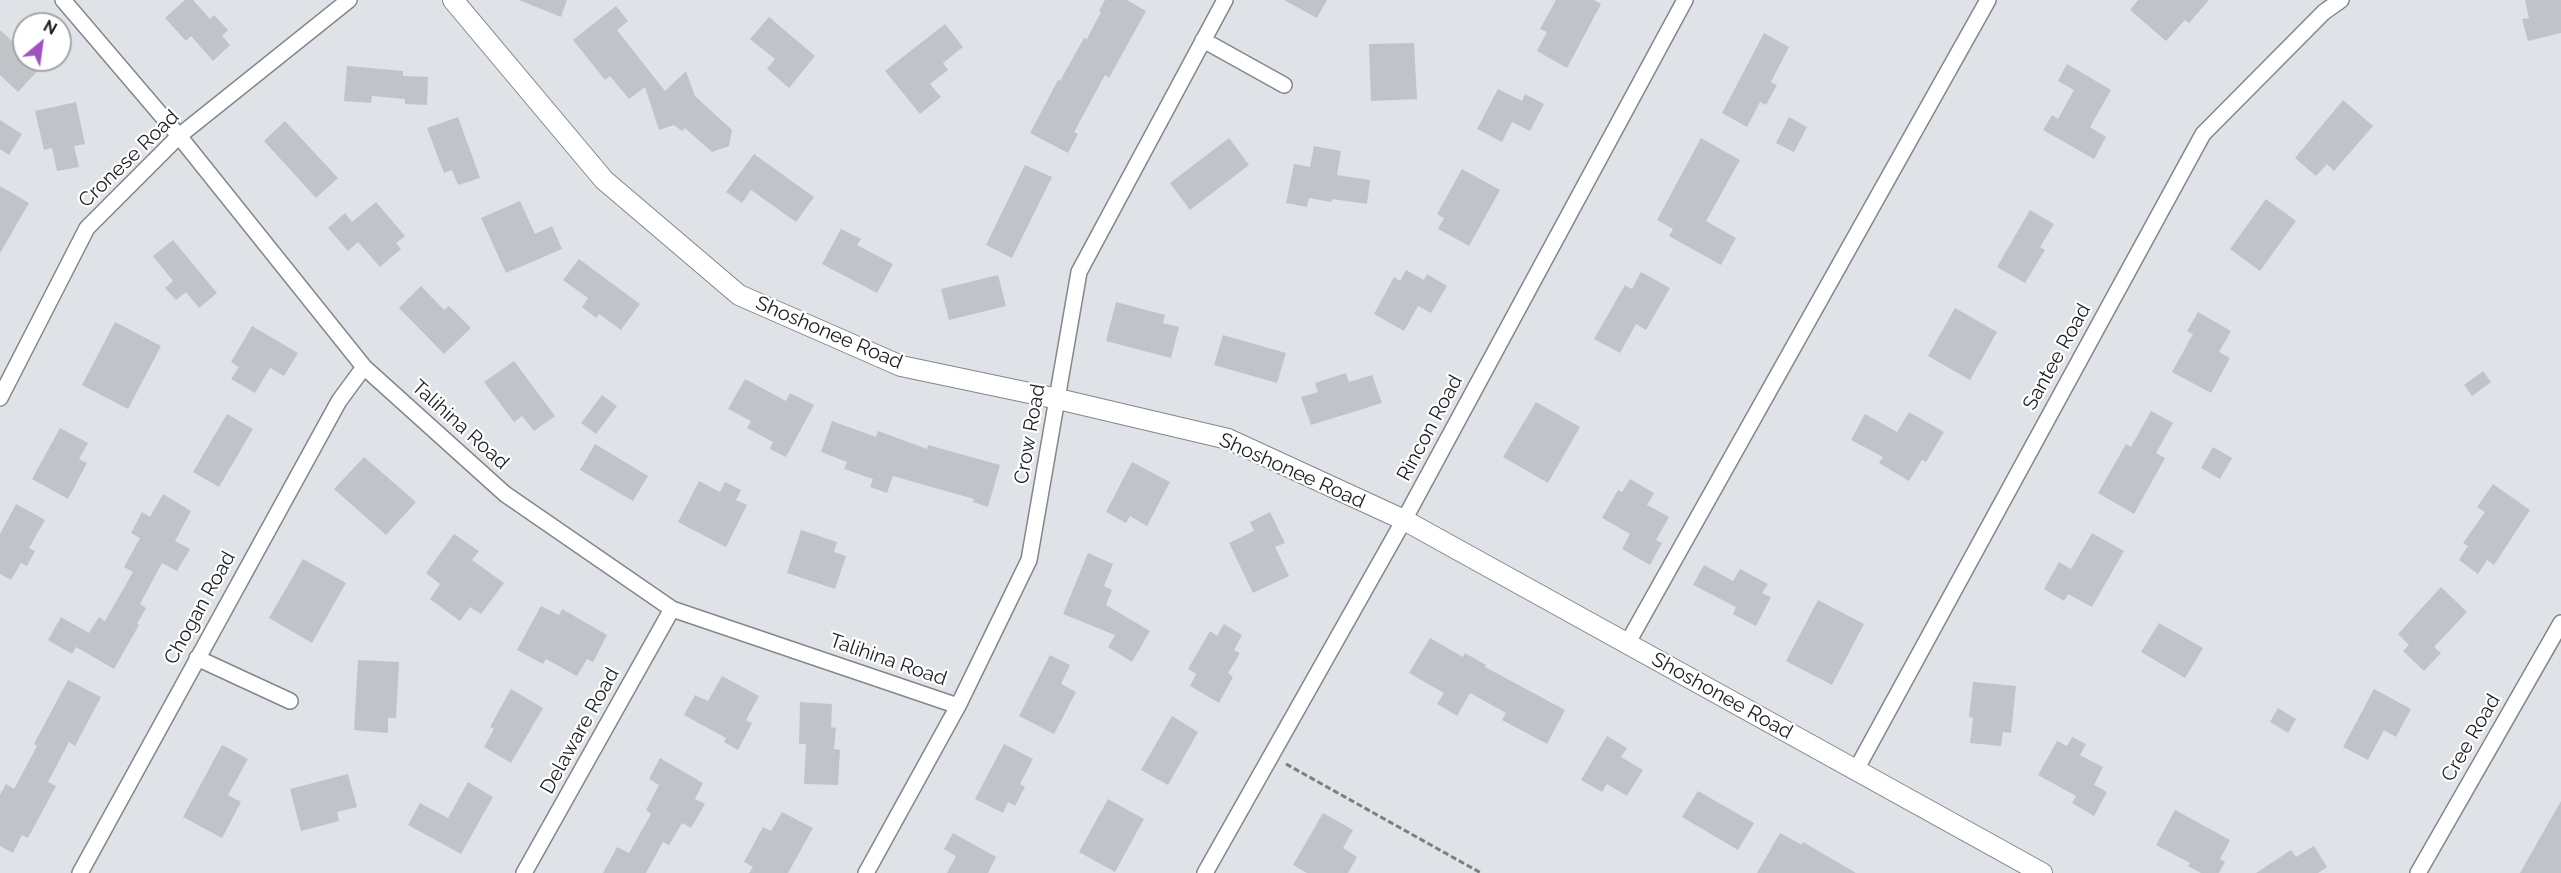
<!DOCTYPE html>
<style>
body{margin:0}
#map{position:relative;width:2561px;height:873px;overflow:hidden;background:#dfe3e7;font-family:Raleway,sans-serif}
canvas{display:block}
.north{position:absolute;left:12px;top:12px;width:60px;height:60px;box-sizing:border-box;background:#fff;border:2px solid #a4a5a5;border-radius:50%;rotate:29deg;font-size:16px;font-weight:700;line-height:24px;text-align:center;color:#1c1e1f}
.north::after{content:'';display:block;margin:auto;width:21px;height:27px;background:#a052c3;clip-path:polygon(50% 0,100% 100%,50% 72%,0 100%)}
</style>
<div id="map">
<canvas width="2561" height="873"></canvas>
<div class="north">N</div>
</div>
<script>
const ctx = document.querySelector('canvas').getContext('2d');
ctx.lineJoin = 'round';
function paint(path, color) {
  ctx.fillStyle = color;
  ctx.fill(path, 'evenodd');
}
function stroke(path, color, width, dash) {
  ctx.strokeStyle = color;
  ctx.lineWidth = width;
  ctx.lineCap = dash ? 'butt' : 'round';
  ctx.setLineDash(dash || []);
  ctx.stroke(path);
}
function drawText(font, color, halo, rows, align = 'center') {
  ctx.font = font + ' Raleway,sans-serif';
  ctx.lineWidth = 4.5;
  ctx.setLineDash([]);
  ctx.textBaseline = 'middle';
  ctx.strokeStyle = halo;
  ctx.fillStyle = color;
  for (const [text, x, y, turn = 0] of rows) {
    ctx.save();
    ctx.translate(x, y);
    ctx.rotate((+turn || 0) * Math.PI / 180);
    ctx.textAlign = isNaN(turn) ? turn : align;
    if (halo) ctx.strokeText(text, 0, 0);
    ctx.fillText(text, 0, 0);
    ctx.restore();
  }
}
paint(new Path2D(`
 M185,0H193L210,19L214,15L228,30L222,36L230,45L213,61L191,36L186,41L165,18Z
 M519,0H567L561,17Z
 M1105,0H1127L1146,11L1109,78L1105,75L1074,132L1078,134L1068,153L1030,133L1058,80L1060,81L1084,38L1087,39L1101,12L1099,11Z
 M1284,0H1327L1317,18Z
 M1556,0H1594L1601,4L1567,68L1537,51L1547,32L1540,29Z
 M2138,0H2209L2189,23L2185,20L2166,41L2130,10Z
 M2525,0H2561V33L2528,41L2522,19L2529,18Z
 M616,6L628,21L617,30L665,91L686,71L695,96L732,130L729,146L712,152L685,128L682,131L674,125L659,130L645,87L629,99L610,76L605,80L573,40Z
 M769,17L815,56L789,88L767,69L775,59L750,39Z
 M945,24L963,47L943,63L948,70L930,84L941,97L920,114L885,71Z
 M0,30L24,52V60H33L41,67L18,92L0,75Z
 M1764,33L1789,47L1771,82L1777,85L1766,105L1760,102L1747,127L1722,113Z
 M1414,43L1417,99L1371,101L1369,44Z
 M2067,64L2111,90L2090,127L2106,137L2094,159L2043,130L2052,115L2058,119L2074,90L2058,81Z
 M347,66L403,71V76L428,77L427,105L405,104V99L372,96L371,103L344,101Z
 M1498,89L1522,101L1525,94L1544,104L1530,131L1512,122L1502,142L1477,129Z
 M2343,100L2373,126L2334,171L2327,164L2316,176L2295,158Z
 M76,102L85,144L74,146L79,167L57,171L52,148L44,150L35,111Z
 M458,117L480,178L458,185L452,170L444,173L427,128Z
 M1789,117L1807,127L1794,152L1776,143Z
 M0,120L22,134L9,155L0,149Z
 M285,121L338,178L316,198L264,141Z
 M1229,138L1249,165L1190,210L1170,183Z
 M1701,138L1740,160L1706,221L1736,238L1721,265L1669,236L1673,229L1657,220Z
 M1314,146L1341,151L1337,175L1370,180L1367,204L1332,199L1331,202L1309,198L1307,207L1286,203L1294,164L1310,167Z
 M754,154L814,197L796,222L751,190L742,203L726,192Z
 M1025,165L1052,177L1012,258L986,245Z
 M1462,169L1500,190L1469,246L1438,229L1444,218L1437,214Z
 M0,186L29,203L0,253Z
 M2266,199L2296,221L2260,271L2230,249Z
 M520,201L535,234L552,226L562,249L506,273L481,218Z
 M376,202L405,236L396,243L401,249L380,267L358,242L348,251L328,228L345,213L352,222Z
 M2030,210L2054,224L2040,247L2045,250L2025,283L1997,267Z
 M841,229L861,239L857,245L893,264L877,293L822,264Z
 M173,240L217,293L199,308L186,292L176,300L165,288L173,281L153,256Z
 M579,259L640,304L621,330L599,314L596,318L582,307L588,298L563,280Z
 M1406,270L1424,280L1427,274L1447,286L1431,313L1418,306L1404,331L1374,314L1394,277L1400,281Z
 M1641,272L1670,288L1646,330L1636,324L1620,353L1594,339L1625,285L1632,289Z
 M998,275L1006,306L949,320L941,289Z
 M421,286L444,310L449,306L471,328L444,354L399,308Z
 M1116,302L1165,315L1163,323L1179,327L1171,358L1106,341Z
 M1955,308L1997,332L1970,380L1928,356Z
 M2198,312L2231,331L2219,352L2230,358L2211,393L2172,372L2193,334L2187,331Z
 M115,322L161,346L128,409L82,385Z
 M252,326L298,353L284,376L270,368L255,393L231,379L239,367L231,362Z
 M1223,335L1286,353L1277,383L1214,365Z
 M514,361L555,416L534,431L522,416L514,422L484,382Z
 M2483,371L2491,382L2472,396L2464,385Z
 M1346,373L1349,382L1372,375L1382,403L1311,425L1301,397L1318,392L1315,383Z
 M745,379L786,401L790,393L814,405L786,457L770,449L773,442L747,428L751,421L728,409Z
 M602,395L617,406L596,434L581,423Z
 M1536,402L1580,427L1548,483L1503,457Z
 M2151,411L2173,423L2156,453L2165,458L2134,514L2098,493L2126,444L2131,447Z
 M1909,412L1944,432L1926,462L1922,460L1909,481L1879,463L1883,457L1851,440L1865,414L1897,432Z
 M227,414L253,429L219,487L193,472Z
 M832,421L876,437L878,431L927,449L928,445L1000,465L988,507L973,502L974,499L893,476L887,493L870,487L873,479L844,469L847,462L821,452Z
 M60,428L88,443L79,459L87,463L68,499L32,479Z
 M595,444L648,476L633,501L580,470Z
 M2213,447L2232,458L2220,479L2201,468Z
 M364,457L416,502L386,535L334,489Z
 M1132,462L1170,482L1147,526L1130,516L1126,523L1106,512Z
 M1630,479L1654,493L1647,505L1669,517L1656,540L1662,543L1650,565L1622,549L1630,534L1602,518L1618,490L1622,492Z
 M699,481L720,492L725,482L741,490L736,500L747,505L726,547L678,522Z
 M2493,484L2530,510L2494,565L2487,560L2478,574L2459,560L2468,546L2463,543L2485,512L2477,507Z
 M163,494L191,511L175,541L190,549L177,571L162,563L140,604L146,608L137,624L139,625L114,669L76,647L72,654L48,640L61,617L89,633L99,617L105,621L133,572L124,567L140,538L131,533L142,512L150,517Z
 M16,504L45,520L29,548L35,551L27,566L21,563L11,580L0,574V534Z
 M1270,512L1285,543L1275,547L1289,576L1253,593L1229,543L1254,531L1250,522Z
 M801,530L837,542L834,552L846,556L835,589L787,573Z
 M2092,533L2124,551L2092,607L2068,594L2064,601L2044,589L2059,562L2071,569Z
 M454,534L479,551L472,560L504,583L481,614L470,607L460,621L430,599L440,584L426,573Z
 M1088,553L1113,564L1104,586L1112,590L1106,605L1150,631L1132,662L1108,647L1115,635L1063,614Z
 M303,559L346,583L312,643L269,618Z
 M1704,565L1733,581L1740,569L1768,584L1762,593L1771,597L1756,626L1733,614L1736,607L1693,585Z
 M2441,587L2467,612L2434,647L2441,653L2424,671L2403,651L2409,645L2398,634Z
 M1818,600L1864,624L1832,685L1786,661Z
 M541,606L559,615L562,609L607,635L593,662L587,659L577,676L546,659L543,664L517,650Z
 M2159,623L2203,648L2185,678L2141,652Z
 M1224,624L1242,635L1234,650L1240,653L1228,673L1233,677L1219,703L1190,686L1196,674L1188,669L1210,631L1217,636Z
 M1430,638L1463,657L1465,653L1486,665L1485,667L1565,710L1547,744L1502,720L1506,713L1470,693L1457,716L1437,704L1444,693L1409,673Z
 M1050,655L1070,665L1061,684L1076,692L1054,734L1019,716Z
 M358,660L399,662L396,718H388V733L354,730Z
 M722,676L759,696L746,720L752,723L738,750L724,742L726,738L684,715L695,695L708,701Z
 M68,680L101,697L75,746L69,742L48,782L56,786L28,838L22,835L13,853L0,846V795L6,784L14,789L37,746L34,744Z
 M1973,682L2016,686L2011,733L2003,732L2001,746L1970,743L1973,718L1969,717Z
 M511,689L543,708L511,763L484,747L494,729L490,727Z
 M2374,689L2411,709L2396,737L2384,730L2368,760L2343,747Z
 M800,702L832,704L831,727L836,728L834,749L840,750L838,785L804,784L806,744H799Z
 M2278,708L2296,719L2288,733L2270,722Z
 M1172,716L1198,732L1168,785L1141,770Z
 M1607,736L1627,748L1621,757L1643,770L1627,796L1607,784L1602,792L1581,780Z
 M2072,737L2086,744L2080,755L2103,767L2094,785L2107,792L2094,816L2072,803L2076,796L2038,775L2057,741L2067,746Z
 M1004,744L1033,759L1020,784L1025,787L1015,806L1008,802L1003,813L975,799Z
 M222,745L248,759L228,795L241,802L222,838L183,817Z
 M660,758L703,783L695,799L705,804L691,828L682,823L669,845L663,842L646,873H603L617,847L629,853L651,814L646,810L659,785L649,779Z
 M348,774L357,807L337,812L339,821L301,831L290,789Z
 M468,782L493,797L461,854L408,825L420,803L448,818Z
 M1698,791L1754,823L1738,850L1682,817Z
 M1108,799L1144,819L1115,872L1079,852Z
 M2561,801V873H2520Z
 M2175,810L2230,840L2220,859L2225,862L2219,873H2201L2188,866L2190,863L2156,845Z
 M782,812L813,828L788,873H749L753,867L744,862L763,827L771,831Z
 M1323,813L1353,830L1343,848L1357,857L1348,873H1307L1293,865Z
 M953,833L996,857L988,873H947L956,856L944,849Z
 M1780,833L1802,845L1803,842L1856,873H1757Z
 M2314,846L2327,867L2318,873H2256L2291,850L2296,857Z`), '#c0c3c8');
const minor = new Path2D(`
 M63,0L179,136L364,367L505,494L672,609L958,706
 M1203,40L1284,85
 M0,398L87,228L179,136L349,0
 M1627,644L1988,0
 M197,658L290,701
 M1856,770L2203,134L2324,12L2341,0
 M80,873L339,401L364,367
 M524,873L672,609
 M866,873L958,706L1029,560L1079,272L1225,0
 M1205,873L1404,520L1685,0
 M2418,873L2561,623`);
const tertiary = new Path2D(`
 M453,0L604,180L739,295L901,366L1058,399L1228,439L1404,520L2042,873`);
stroke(minor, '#83868a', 18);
stroke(tertiary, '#83868a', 22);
stroke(new Path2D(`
 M1286,764L1481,873`), '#7c7f81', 3, [6, 3]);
stroke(minor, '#fff', 15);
stroke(tertiary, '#fff', 20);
drawText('20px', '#1c1e1f', '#fff', [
 ["Cronese Road",129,159,-44],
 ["Shoshonee Road",829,333,23],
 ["Santee Road",2057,357,-61],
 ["Talihina Road",460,425,42],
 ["Rincon Road",1430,428,-62],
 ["Crow Road",1030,434,-80],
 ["Shoshonee Road",1292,471,24],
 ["Chogan Road",200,608,-61],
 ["Talihina Road",888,660,19],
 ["Shoshonee Road",1722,696,29],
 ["Delaware Road",580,731,-61],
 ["Cree Road",2471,738,-60]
]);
</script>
